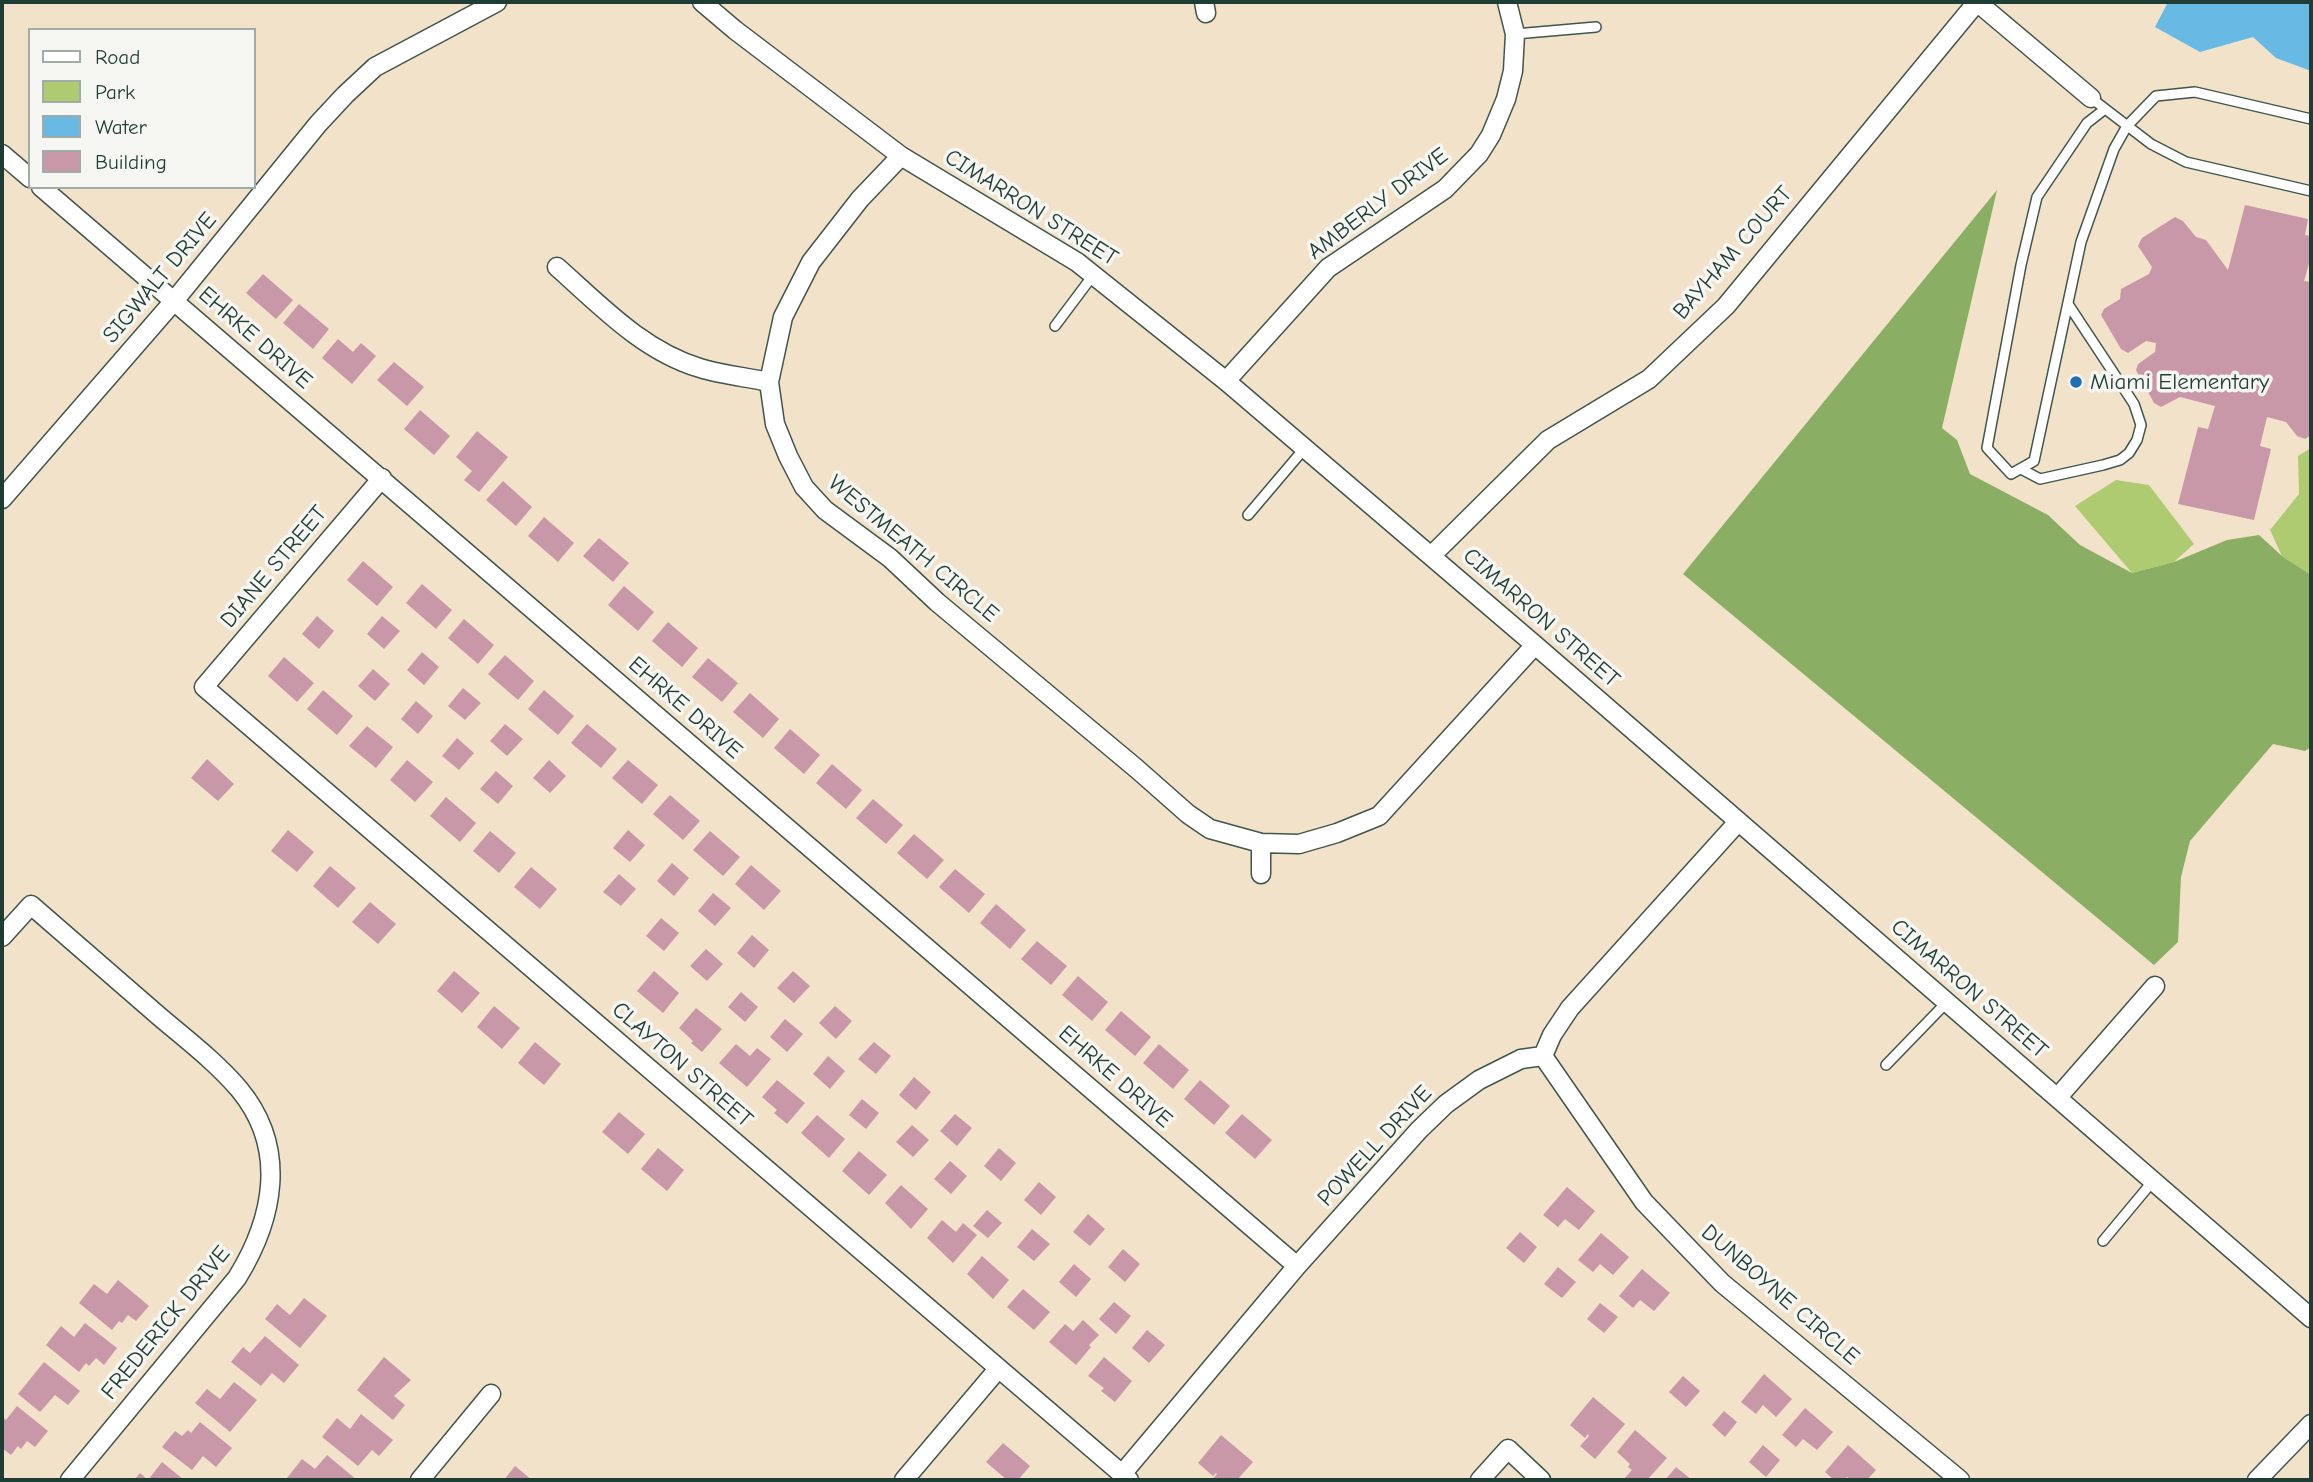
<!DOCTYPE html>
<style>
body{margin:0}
#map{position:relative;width:2313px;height:1482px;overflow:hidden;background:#f2e2c9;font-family:"Comic Neue",sans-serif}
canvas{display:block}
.frame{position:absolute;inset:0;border:4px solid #1f3d34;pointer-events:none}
.legend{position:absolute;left:28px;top:28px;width:228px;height:161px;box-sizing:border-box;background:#f6f6f2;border:2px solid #a0aca6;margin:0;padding:9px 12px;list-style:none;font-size:21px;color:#1f3d34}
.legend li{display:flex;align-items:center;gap:14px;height:35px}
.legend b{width:35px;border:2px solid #a0aca6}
</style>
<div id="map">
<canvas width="2313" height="1482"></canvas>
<div class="frame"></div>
<ul class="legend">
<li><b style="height:9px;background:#fff"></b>Road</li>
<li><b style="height:19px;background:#aecb72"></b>Park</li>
<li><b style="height:19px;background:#68bae4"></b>Water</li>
<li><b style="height:19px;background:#c898a9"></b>Building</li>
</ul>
</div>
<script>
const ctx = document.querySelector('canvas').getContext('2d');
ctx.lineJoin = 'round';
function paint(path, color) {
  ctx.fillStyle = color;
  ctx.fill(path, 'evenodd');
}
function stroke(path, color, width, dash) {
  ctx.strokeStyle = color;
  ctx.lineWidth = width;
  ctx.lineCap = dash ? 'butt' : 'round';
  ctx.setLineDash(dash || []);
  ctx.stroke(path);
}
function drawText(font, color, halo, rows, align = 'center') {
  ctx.font = font + ' "Comic Neue",sans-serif';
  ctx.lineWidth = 7;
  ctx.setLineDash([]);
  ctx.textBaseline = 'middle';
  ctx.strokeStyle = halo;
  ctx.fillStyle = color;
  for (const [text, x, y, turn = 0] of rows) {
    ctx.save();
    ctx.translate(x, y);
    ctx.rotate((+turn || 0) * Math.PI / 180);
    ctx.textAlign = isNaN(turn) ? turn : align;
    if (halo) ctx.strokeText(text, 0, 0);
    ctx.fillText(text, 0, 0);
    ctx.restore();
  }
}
paint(new Path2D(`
 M2311,448V575L2282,556L2270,530L2299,494L2298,456Z
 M2116,480L2149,485L2194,544L2174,562L2132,573L2075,506Z`), '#aecb72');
paint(new Path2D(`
 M1997,190L1942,428L1957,440L1970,474L2048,515L2080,545L2132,573L2174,562L2227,540L2259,535L2282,556L2311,575V747L2305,751L2273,744L2190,841L2181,877L2178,942L2154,965L1683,574Z`), '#8aaf64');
paint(new Path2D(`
 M2168,2H2311V71L2276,58L2253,37L2200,52L2155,27Z`), '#68bae4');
paint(new Path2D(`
 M2245,205L2308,219L2305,235L2311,236V257L2304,281L2311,282V435L2305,439L2297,436L2286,422L2267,417L2260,446L2271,449L2254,520L2178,504L2198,427L2208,429L2215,406L2180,397L2161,407L2154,403L2136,370L2138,364L2155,352L2156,343L2146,341L2128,353L2121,349L2101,315L2104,309L2120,299L2121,289L2149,274L2152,267L2138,246L2142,238L2175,217L2183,221L2196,237L2206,240L2228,270Z
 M263,274L293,300L276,319L246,293Z
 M299,304L329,329L313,349L283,323Z
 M338,339L353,352L361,343L376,356L352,384L322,358Z
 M394,362L424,387L407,406L377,380Z
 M420,410L450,436L434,455L404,429Z
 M477,431L508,457L479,492L464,480L472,471L456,457Z
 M503,481L532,507L516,526L486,500Z
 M544,517L574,543L558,562L528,536Z
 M599,538L629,563L613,582L583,556Z
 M363,561L393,587L377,606L347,580Z
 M422,584L452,610L436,629L406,603Z
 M624,586L654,612L638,631L608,605Z
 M317,616L334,631L319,649L302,634Z
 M382,616L400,631L384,649L367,634Z
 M464,619L494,645L478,664L448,638Z
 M668,622L698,648L682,667L652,641Z
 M422,652L439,667L424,685L407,670Z
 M505,655L534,681L518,700L488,674Z
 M284,657L314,683L297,702L268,676Z
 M708,658L738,683L722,702L692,677Z
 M373,669L390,684L375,701L358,686Z
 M463,688L481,703L465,720L448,706Z
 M323,690L353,716L337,735L307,709Z
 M544,690L574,716L558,735L528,709Z
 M750,693L779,719L763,738L733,712Z
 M416,701L433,716L418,734L401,719Z
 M505,724L523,739L507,756L490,741Z
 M587,724L617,749L601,768L571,743Z
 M367,726L393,747L376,768L349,746Z
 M790,729L820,755L804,774L774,748Z
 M457,738L474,753L459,770L442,756Z
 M207,759L234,784L218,801L191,778Z
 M407,760L433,782L415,802L390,780Z
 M549,760L566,776L550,793L533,778Z
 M628,760L658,785L642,804L612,778Z
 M832,764L862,790L846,809L816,783Z
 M496,771L513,786L498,804L480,789Z
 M670,795L700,821L683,840L653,814Z
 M446,797L476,823L460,842L430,816Z
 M873,799L903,825L886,844L856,818Z
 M288,830L314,852L297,872L271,851Z
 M628,830L645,845L630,862L613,848Z
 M490,831L516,853L499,873L473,851Z
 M710,831L740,857L723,876L693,850Z
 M914,834L944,860L927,879L897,853Z
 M672,863L689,878L674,896L657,881Z
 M751,865L781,891L764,910L735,884Z
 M330,866L356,888L338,908L313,886Z
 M531,867L557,889L540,909L514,887Z
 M955,869L985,894L969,913L939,887Z
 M619,874L636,889L621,906L603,892Z
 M713,893L731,908L715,926L698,911Z
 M370,902L396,924L378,944L352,922Z
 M996,904L1026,930L1010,949L980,923Z
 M661,918L679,933L664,951L646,936Z
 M752,935L769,950L754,968L737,953Z
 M1037,941L1067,966L1051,985L1021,959Z
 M706,949L723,964L707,981L690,966Z
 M454,971L480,993L462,1013L437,991Z
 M654,971L679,993L663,1013L637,991Z
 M793,971L810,986L794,1003L777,988Z
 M1078,976L1108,1002L1092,1021L1062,995Z
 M741,992L758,1007L745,1022L728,1007Z
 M494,1006L520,1028L502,1049L477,1027Z
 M835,1006L852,1021L836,1039L819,1023Z
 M696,1008L722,1029L702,1052L691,1043L693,1041L679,1028Z
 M1121,1011L1151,1037L1135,1056L1105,1030Z
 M785,1019L803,1034L787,1052L770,1037Z
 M535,1042L561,1064L544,1085L518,1063Z
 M874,1042L891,1056L876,1074L858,1059Z
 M736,1044L750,1056L757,1048L771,1059L747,1087L719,1063Z
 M1159,1044L1189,1070L1173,1089L1143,1063Z
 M828,1056L845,1071L830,1089L813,1074Z
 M914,1077L931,1092L916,1110L899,1095Z
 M777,1080L805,1103L787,1124L774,1113L777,1110L762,1097Z
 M1200,1080L1230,1106L1214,1125L1184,1099Z
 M862,1099L879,1113L866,1129L849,1115Z
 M619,1112L645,1134L628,1154L602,1132Z
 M955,1114L972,1128L957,1146L940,1131Z
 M1242,1114L1272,1140L1255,1159L1225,1133Z
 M817,1115L845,1139L829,1158L801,1133Z
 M912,1125L929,1140L913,1157L896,1142Z
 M658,1148L684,1170L667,1191L641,1169Z
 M999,1148L1016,1163L1001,1181L984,1166Z
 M859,1151L887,1175L869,1195L842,1171Z
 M950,1161L967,1176L951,1194L934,1179Z
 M1039,1182L1056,1197L1041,1215L1024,1200Z
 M901,1185L928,1209L911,1229L885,1203Z
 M1567,1187L1595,1211L1579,1230L1565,1219L1558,1227L1543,1215Z
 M987,1210L1002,1223L988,1238L973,1226Z
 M1088,1214L1105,1229L1090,1246L1073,1232Z
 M942,1220L956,1232L963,1223L977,1235L953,1263L927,1238Z
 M1032,1229L1050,1244L1034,1261L1017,1247Z
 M1520,1232L1537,1247L1524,1263L1506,1248Z
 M1601,1233L1629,1257L1613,1275L1600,1264L1593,1272L1578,1260Z
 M1123,1249L1140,1264L1125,1282L1108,1267Z
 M982,1256L1009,1280L993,1299L967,1274Z
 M1074,1264L1091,1279L1076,1297L1059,1282Z
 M1558,1267L1576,1282L1562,1298L1544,1284Z
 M1642,1269L1670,1293L1654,1311L1640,1300L1633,1308L1619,1296Z
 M118,1280L149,1306L136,1321L128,1315L122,1323L119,1321L112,1330L79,1303L94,1284L107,1294Z
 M1023,1289L1050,1312L1034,1330L1007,1307Z
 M304,1298L327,1316L300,1348L265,1319L277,1304L290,1315Z
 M1114,1302L1131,1316L1116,1334L1099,1319Z
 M1600,1303L1618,1317L1604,1333L1587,1319Z
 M1083,1320L1099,1335L1089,1345L1091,1347L1076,1365L1049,1342L1065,1324L1073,1331Z
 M85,1323L117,1348L104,1365L96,1358L89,1366L86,1363L79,1372L46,1345L61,1326L74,1337Z
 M1147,1330L1165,1345L1149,1363L1132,1348Z
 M265,1336L299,1365L284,1383L272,1373L261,1386L231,1362L243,1347L250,1353Z
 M384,1357L411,1380L394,1396L405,1405L393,1420L357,1390Z
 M1104,1357L1132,1381L1115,1402L1101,1391L1104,1388L1088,1376Z
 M44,1362L80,1391L68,1405L55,1395L40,1412L18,1394Z
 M1764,1374L1792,1399L1776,1417L1763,1405L1756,1414L1741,1402Z
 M1683,1376L1700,1391L1686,1407L1669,1392Z
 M234,1382L257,1400L230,1432L195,1403L207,1389L220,1399Z
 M1593,1397L1625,1424L1595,1459L1580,1446L1589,1436L1588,1434L1585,1438L1570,1425Z
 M17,1406L48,1431L35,1447L27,1441L21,1449L18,1446L11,1455L2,1448V1417L6,1420Z
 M1805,1408L1833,1432L1817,1450L1803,1439L1796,1447L1782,1435Z
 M1724,1411L1737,1422L1725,1437L1712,1425Z
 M361,1414L393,1440L379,1456L372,1450L358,1466L322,1437L337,1418L350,1429Z
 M200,1422L232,1448L216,1467L203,1456L192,1470L162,1447L175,1431L182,1436L188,1430L191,1433Z
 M1635,1430L1667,1458L1647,1480H1623L1632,1470L1628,1467L1630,1464L1617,1452Z
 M1221,1435L1253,1462L1237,1480H1212L1217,1474L1216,1473L1213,1476L1198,1463Z
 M1003,1443L1030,1466L1018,1480H1007L986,1462Z
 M1763,1445L1780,1460L1766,1477L1749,1462Z
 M1848,1445L1876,1470L1867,1480H1851L1847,1477L1843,1480H1834L1825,1472Z
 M327,1455L357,1480H290L287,1478L302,1459L315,1469Z
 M162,1462L184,1480H134L140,1473L148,1480Z
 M515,1466L532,1480H504Z
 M1676,1467L1692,1480H1665Z`), '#c898a9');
const lane = new Path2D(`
 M1515,34L1596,27
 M2091,98L2151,144L2186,162L2311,191
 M2105,109L2087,123L2037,197L2021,265L1987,448L2011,474L2034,461L2081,242L2114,149L2127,126L2156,96L2195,92L2311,119
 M1055,326L1094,274
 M2021,469L2040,479L2103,465L2120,460L2129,453L2137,440L2141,425L2134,404L2068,304
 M1248,515L1304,449
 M1886,1065L1946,1003
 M2103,1241L2153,1181`);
const street = new Path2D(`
 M702,2L735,30L901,156L1077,262L1226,381L1535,645L2311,1318
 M1204,2L1206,13
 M1977,2L2091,98
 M2,154L30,178
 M901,156L860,199L811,262L783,317L769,382L775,424L788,456L804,487L825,510L890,558L937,602L1137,769L1188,814L1210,829L1261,843
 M41,187L1297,1266
 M557,267C601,306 643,351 700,368C722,375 746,377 769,382
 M1226,381L1328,268L1445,189L1479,154L1491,135L1506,99L1513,71L1515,34L1507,2
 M382,478L204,687L1129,1480
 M2,499L174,301L318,124L345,95L375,67L497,2
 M1431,556L1548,440L1649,379L1726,306L1977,2
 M1261,874V843L1299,844L1337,833L1379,816L1535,645
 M2,937L31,905C74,942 117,980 160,1017C187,1040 216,1062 239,1089C288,1148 274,1218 237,1278L70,1480
 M1543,1056L1644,1202L1722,1283L1960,1480
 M2058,1097L2155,986
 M1122,1474L1297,1266L1419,1130L1446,1104L1479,1080L1521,1059L1543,1056L1552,1035L1570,1008L1738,822
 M420,1480L491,1394
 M904,1480L998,1369
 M1480,1480L1508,1449L1541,1480
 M2257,1480L2311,1424`);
stroke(lane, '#3f564a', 12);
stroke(street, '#3f564a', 21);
stroke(lane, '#fff', 9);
stroke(street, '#fff', 18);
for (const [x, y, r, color] of [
 [2076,382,7,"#1f6fb2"]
]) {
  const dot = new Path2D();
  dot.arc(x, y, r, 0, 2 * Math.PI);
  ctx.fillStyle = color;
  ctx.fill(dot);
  stroke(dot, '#f6f6f2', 2.5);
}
drawText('23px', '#1f3d34', '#f6f6f2', [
 ["AMBERLY DRIVE",1378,204,-37],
 ["CIMARRON STREET",1031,208,32],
 ["BAYHAM COURT",1733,253,-49],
 ["SIGWALT DRIVE",160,278,-50],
 ["EHRKE DRIVE",255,338,41],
 ["WESTMEATH CIRCLE",913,549,40],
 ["DIANE STREET",274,567,-50],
 ["CIMARRON STREET",1541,618,41],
 ["EHRKE DRIVE",685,708,41],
 ["CIMARRON STREET",1969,989,41],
 ["CLAYTON STREET",682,1065,41],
 ["EHRKE DRIVE",1115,1077,41],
 ["POWELL DRIVE",1375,1146,-47],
 ["DUNBOYNE CIRCLE",1780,1295,41],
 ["FREDERICK DRIVE",166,1323,-51]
]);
drawText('23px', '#1f3d34', '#f6f6f2', [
 ["Miami Elementary",2090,382]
], 'left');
</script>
